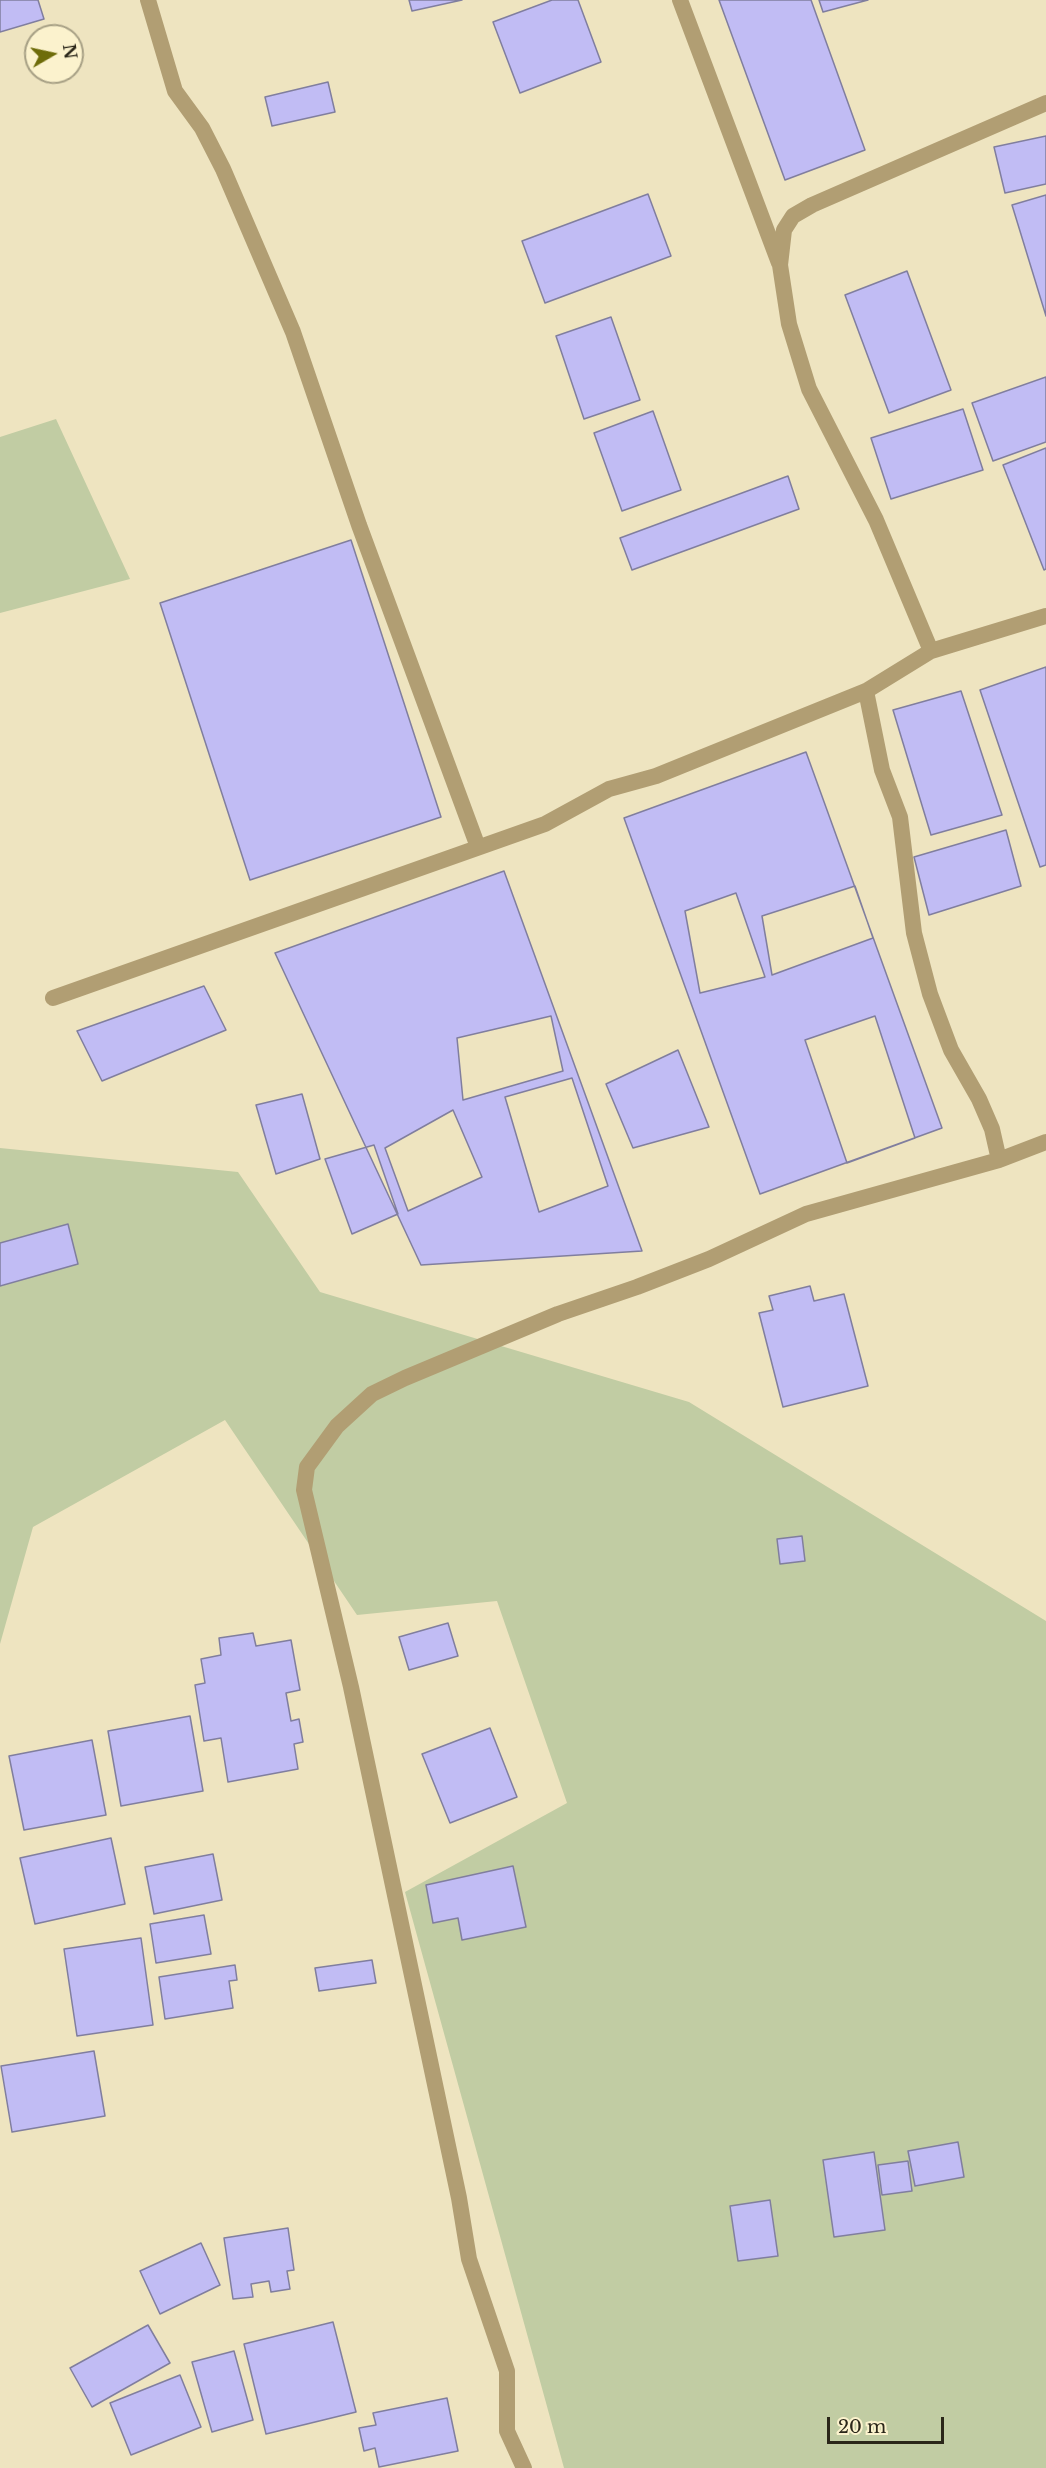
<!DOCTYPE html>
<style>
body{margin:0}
#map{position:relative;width:1046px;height:2468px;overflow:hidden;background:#eee4c0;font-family:"Libre Baskerville",serif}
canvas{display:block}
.north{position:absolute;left:24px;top:24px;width:60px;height:60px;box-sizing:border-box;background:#fbf2cd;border:2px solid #a7a085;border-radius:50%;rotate:81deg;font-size:16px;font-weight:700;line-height:24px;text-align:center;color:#2a2619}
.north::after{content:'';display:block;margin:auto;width:21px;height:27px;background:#6e6c0a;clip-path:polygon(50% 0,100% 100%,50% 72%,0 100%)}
.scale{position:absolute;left:827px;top:2417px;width:117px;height:27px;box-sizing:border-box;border:3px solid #2a2619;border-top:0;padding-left:8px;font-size:18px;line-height:21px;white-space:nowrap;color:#2a2619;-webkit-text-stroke:4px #fbf2cd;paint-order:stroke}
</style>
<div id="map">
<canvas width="1046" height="2468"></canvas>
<div class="north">N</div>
<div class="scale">20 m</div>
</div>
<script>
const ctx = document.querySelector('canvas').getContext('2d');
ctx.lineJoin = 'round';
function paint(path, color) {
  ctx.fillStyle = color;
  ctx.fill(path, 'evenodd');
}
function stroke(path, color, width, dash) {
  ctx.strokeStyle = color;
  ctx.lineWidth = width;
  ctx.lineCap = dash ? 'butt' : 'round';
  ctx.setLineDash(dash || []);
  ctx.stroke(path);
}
paint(new Path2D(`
 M56,419L130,579L0,613V437Z
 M0,1148L238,1172L320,1292L689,1402L1046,1621V2468H564L405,1892L567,1803L497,1601L357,1615L225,1420L33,1527L0,1644Z`), '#c1cca3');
const building = new Path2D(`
 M0,0H38L44,19L0,32Z
 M409,0H462L412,11Z
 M552,0H578L601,62L520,93L493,22Z
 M719,0H811L865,150L785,180Z
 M819,0H868L823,12Z
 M328,82L335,112L272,126L265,97Z
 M1046,136V184L1005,193L994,147Z
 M648,194L671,256L545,303L522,241Z
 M1046,195V316L1012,205Z
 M907,271L951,390L889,413L845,295Z
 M611,317L640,400L584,419L556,336Z
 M1046,377V442L993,461L972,403Z
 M963,409L983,470L891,499L871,438Z
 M653,411L681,490L622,511L594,433Z
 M1046,448V569L1044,570L1003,465Z
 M788,476L799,509L632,570L620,538Z
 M351,540L441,817L250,880L160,603Z
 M1046,667V865L1040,867L980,690Z
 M961,691L1002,815L931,835L893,710Z
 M806,752L942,1128L760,1194L624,818Z
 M1006,830L1021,886L929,915L914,857Z
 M504,871L642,1251L421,1265L275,953Z
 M855,886L873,938L772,975L762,916Z
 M736,893L765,977L700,993L685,911Z
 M204,986L226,1030L102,1081L77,1031Z
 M551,1016L563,1071L463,1100L457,1038Z
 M875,1016L915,1138L847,1163L805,1040Z
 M678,1050L709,1127L633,1148L606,1084Z
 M572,1078L608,1186L539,1212L505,1097Z
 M302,1094L320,1159L276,1174L256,1105Z
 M453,1110L482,1177L408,1211L385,1148Z
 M374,1145L398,1214L352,1234L325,1159Z
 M68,1224L78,1264L0,1286V1243Z
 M810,1286L814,1301L844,1294L868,1386L783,1407L759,1313L773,1310L769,1296Z
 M802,1536L805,1561L780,1564L777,1539Z
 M448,1623L458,1656L409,1670L399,1637Z
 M253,1633L256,1646L291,1640L300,1690L286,1693L291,1721L299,1719L303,1742L294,1744L298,1769L228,1782L221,1738L204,1741L195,1685L205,1683L201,1659L221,1655L219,1638Z
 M190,1716L203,1791L121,1806L108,1731Z
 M490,1728L517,1797L450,1823L422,1754Z
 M92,1740L106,1815L24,1830L9,1756Z
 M111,1838L125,1904L35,1924L20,1858Z
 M213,1854L222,1900L154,1914L145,1867Z
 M513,1866L526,1927L462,1940L458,1918L433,1923L426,1885Z
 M204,1915L211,1954L156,1963L150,1924Z
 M141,1938L153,2025L77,2036L64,1949Z
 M372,1960L376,1983L319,1991L315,1968Z
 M235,1965L237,1980L229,1981L233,2008L165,2019L159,1977Z
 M94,2051L105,2116L12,2132L1,2066Z
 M958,2142L964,2177L915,2186L908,2151Z
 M874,2152L885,2230L834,2237L823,2160Z
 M908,2161L912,2191L882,2195L878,2165Z
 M770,2200L778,2256L738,2261L730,2206Z
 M288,2228L294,2270L287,2271L290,2289L271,2292L269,2281L251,2284L253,2297L233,2299L224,2238Z
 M201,2243L220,2285L160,2314L140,2271Z
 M333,2322L356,2412L266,2434L244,2344Z
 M148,2325L170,2363L92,2407L70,2368Z
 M234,2351L253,2420L212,2432L192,2362Z
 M180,2375L201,2427L131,2455L110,2403Z
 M447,2398L458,2451L379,2467L375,2448L364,2451L359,2428L376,2425L373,2413Z`);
paint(building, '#c1bcf4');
stroke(building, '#807e9e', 1.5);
stroke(new Path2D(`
 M148,0L175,91L202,128L223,169L293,332L359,525L478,847
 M680,0L779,263
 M931,651L876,520L809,389L789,324L780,265L784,230L793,216L812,205L1046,103
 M866,691L882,770L900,817L914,933L930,994L951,1050L979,1099L992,1129L999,1160
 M53,998L545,824L609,789L656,776L866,691L931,651L1046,616
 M524,2468L507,2431V2371L469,2259L459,2198L351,1687L304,1490L307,1467L337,1426L372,1394L405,1378L558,1314L637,1287L709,1259L806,1214L999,1160L1046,1142`), '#b19e73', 16);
</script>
